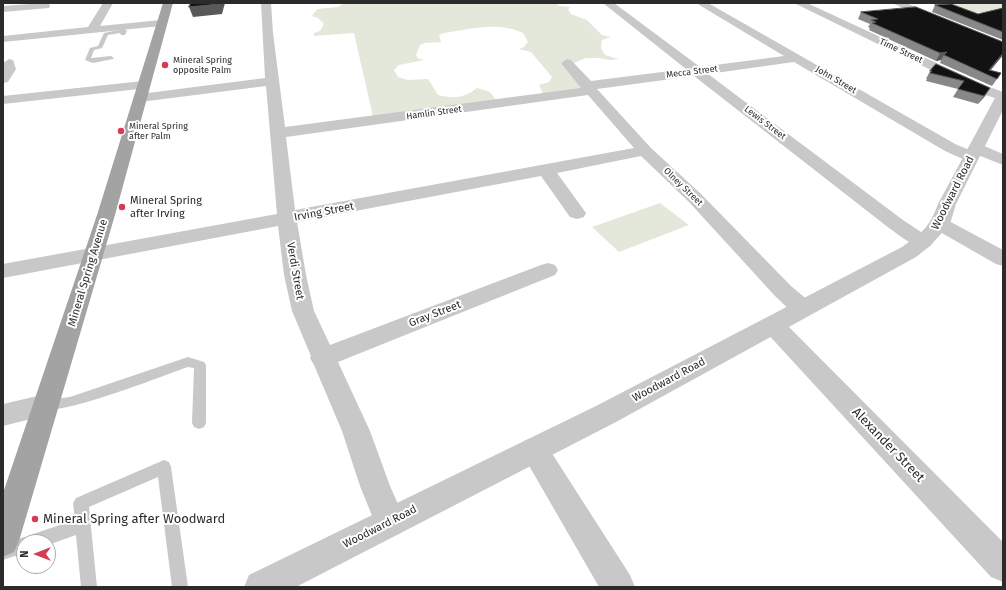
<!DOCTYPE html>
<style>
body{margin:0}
#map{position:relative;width:1006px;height:590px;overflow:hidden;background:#fff;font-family:"Fira Sans",sans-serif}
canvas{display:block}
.frame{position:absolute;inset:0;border:4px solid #2b2b2b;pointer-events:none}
.north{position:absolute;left:16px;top:534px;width:40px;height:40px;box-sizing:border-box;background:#fff;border:1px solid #aaa;border-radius:50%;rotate:270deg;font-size:11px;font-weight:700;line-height:16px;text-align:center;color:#2b2b2b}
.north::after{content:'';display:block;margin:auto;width:14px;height:18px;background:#d53b53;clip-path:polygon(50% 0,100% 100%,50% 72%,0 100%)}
</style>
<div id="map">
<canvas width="1006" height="590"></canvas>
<div class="frame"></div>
<div class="north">N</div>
</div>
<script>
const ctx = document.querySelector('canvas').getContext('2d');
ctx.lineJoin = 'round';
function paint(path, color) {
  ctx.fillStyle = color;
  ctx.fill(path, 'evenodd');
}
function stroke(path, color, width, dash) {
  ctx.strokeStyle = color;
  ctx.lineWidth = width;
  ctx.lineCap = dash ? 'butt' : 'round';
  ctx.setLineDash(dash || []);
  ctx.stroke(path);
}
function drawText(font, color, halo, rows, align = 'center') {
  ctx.font = font + ' "Fira Sans",sans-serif';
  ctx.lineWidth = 4;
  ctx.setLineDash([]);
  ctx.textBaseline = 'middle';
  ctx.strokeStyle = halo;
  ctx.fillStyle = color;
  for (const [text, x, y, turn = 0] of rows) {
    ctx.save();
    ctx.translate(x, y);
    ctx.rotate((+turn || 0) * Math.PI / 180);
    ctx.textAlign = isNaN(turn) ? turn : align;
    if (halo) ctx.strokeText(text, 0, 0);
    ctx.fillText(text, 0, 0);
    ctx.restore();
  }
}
paint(new Path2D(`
 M344,3H555L560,6L570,7L568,9L571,14L587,20L602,35L611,37L602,40L601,48L605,55L619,59L610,60L599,58H586L572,64L593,91L544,96L539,85L549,82L552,77L531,52L519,49L524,47L528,42L523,33C497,21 471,29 444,33L439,35L441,42L425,43L420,45L416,55L418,58L424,60L399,65L394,70L398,77L408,80L428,79L438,95C454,99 464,98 477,88L490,92L498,103L374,121L354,33L314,36V33L320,31L324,24L318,18L312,16L317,9L338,7Z
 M939,3H1003V12L965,13L949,5Z
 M660,203L689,225L619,252L592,227Z`), '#e3e8da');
paint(new Path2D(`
 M124,29L127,31L125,35H121L120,33L108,35L102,48L94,50L91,58L111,56L114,58L113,59L93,63L85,60L90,48L98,46L104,33Z
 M188,357L204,362L206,365V423L204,427L199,429L194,427L192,423L194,368L188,367C162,376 62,416 41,409L39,405L41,401L70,397Z
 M164,460L169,462L171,467L188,587H172L158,477L89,507L97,587H81L76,535L48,545V542H24V553L3,560V544L24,537L27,538L33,534L75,520L73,503L76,498Z`), '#c8c8c8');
paint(new Path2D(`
 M44,3L49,4L50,6L49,8L3,12V6Z
 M103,3H113L100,26L161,20L166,23L161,26L3,42V36L88,27Z
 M261,3H271L273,33L285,127L581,88L561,63L567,59L571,60L591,81L686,69L603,3H614L700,67L784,56L696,3H708L957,145L970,150L968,148L970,145L976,143L982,145L1003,154V165L978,155L979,157L977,160L971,162L965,160L945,151L794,62L708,74L903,220L930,238L933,242L930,246C915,250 901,236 889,228L694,76L597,89L651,148L701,194L791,286L810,302L813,308L810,314L802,316L794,314L775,296L689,202L641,156L557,173L586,213L584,217L577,219L570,217L541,176L297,222L306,275L314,311L330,345L541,265L548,263L555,265L558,270L555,275L338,362L370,431L390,486L406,522L401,533L390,537L379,533L360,486L342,431L314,365L310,358L311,356L292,311L284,275L278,226L3,278V264L277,214L266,86L140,102L135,101L133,98L135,95L140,94L265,78ZM588,95L634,148L295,210L286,137Z
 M794,3H807L984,85L1003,92V101L974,91Z
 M892,3H906L941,17L942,19L941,21H933Z
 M9,59L13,60L16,69L8,82L3,83V63Z
 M143,81L148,82L150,85L148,88L3,104V96Z
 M940,218L947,220L1003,250V266L996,264L933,228L930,224L933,220Z
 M773,316L781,319L1003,542V582L991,577L765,331L761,325L765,319Z
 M46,394L55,397L59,405L55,413L3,426V404Z
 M534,437L544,441L630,575L635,587H599L520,450L524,441Z`), '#c8c8c8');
paint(new Path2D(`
 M1003,92V110L956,204L950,224L930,246L916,257L616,422L296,587H244L249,575L596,406L902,247C922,233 929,228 938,204L996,96L998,93Z`), '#c8c8c8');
paint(new Path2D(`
 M163,3H173L115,215L19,541L14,552L3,557V493L97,215Z`), '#a3a3a3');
paint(new Path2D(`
 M935,5L978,14L1003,8V40L932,12Z
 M861,12L1003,42V55L991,70L1001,73L992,86L940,63L941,60L936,61L869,30L870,28L868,27L870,24L858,19Z
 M930,71L990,88L985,96L978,104L953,97L958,89L926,81L927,79H926Z`), '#888');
paint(new Path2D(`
 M220,3H225L222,14L193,17L189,7Z
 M947,52L944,55L941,60L936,61L940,53Z
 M1003,53V55L987,74L989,70Z
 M990,88L985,96L978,104Z`), '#595959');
const building = new Path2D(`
 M191,3H220L219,4L189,7Z
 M951,4L978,14L1003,8V32L935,5Z
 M916,7L1003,42V53L989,70L1001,73L997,79L944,55L947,52L940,53L872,23L876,22L871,20L878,19L861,12Z
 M936,64L990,88L984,96L958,89L964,81L930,73L932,71H930Z`);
paint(building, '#121212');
stroke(building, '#595959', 1);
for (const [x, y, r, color] of [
 [165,65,4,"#d53b53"],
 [121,131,4,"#d53b53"],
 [122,207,4,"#d53b53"],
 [35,519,4,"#d53b53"]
]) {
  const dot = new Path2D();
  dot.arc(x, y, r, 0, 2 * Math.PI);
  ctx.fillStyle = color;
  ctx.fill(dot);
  stroke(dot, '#fff', 1.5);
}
drawText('9px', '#2b2b2b', '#fff', [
 ["Time Street",901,51,25],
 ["Mecca Street",692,72,-7],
 ["John Street",836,80,30],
 ["Hamlin Street",434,113,-8],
 ["Lewis Street",765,123,37],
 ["Olney Street",683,187,44]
]);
drawText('9px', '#2b2b2b', '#fff', [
 ["Mineral Spring",173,60],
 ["opposite Palm",173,70],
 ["Mineral Spring",129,126],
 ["after Palm",129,136]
], 'left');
drawText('11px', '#2b2b2b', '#fff', [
 ["Woodward Road",953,193,-63],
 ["Irving Street",324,212,-11],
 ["Verdi Street",295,271,80],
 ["Mineral Spring Avenue",88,273,-73],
 ["Gray Street",435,314,-21],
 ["Woodward Road",669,380,-28],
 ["Woodward Road",380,527,-27]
]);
drawText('11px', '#2b2b2b', '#fff', [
 ["Mineral Spring",130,201],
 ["after Irving",130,214]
], 'left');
drawText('13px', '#2b2b2b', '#fff', [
 ["Alexander Street",888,445,46]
]);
drawText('13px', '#2b2b2b', '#fff', [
 ["Mineral Spring after Woodward",43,519]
], 'left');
</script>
